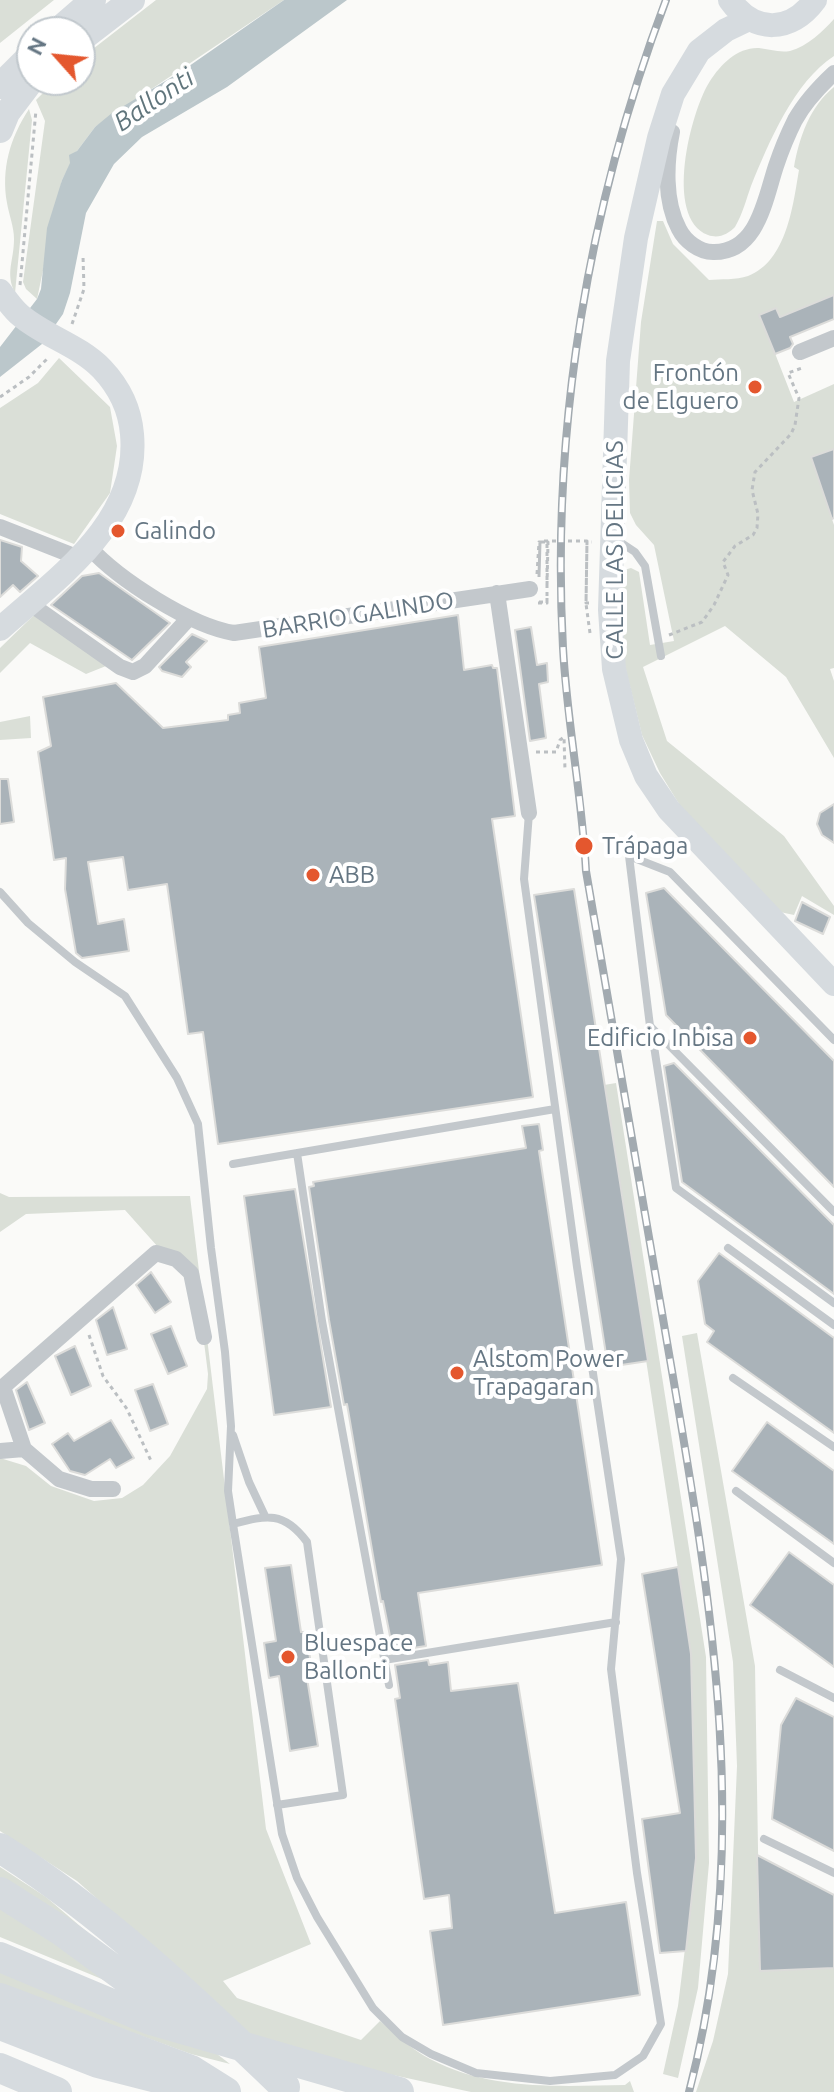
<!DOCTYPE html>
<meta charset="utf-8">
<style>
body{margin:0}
#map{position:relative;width:834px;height:2092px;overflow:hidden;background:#fafaf8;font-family:Ubuntu,sans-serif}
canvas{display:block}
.north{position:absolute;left:16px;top:16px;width:80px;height:80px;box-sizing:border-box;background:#fff;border:2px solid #c1c8cd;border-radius:50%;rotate:297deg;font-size:22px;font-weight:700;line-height:32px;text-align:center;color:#657683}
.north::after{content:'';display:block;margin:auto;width:28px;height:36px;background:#e4572e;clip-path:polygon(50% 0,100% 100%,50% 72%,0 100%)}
</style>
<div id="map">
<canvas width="834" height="2092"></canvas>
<div class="north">N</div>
</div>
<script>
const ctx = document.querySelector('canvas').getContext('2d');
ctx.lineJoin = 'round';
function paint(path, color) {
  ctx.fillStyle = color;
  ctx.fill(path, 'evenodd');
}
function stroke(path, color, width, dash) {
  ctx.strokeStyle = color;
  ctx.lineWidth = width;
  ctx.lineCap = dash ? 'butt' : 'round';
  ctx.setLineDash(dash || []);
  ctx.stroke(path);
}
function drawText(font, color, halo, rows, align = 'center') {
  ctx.font = font + ' Ubuntu,sans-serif';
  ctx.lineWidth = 8;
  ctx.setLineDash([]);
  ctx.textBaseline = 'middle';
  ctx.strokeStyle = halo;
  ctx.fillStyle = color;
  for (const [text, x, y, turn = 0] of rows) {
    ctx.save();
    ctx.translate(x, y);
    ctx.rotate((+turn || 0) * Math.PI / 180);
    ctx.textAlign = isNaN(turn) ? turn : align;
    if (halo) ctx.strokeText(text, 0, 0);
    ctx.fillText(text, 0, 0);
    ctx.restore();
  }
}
paint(new Path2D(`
 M0,0H54L0,43Z
 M156,0H284L95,127L77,151L62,180L37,299L26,289L23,282L45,121L36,100L56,80H80V59Z
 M834,19V56C794,82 769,142 751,186C746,200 743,213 735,227C728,234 719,239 708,235C663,218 691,110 710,81C721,64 738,47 759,48C769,49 779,53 790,51C808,46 822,32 834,19Z
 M834,87V295L780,317L776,308L760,315L794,402L834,384V449L811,458L834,525V668L830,669L834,681V758L786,677L725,626L643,667L667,741L784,836L834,906V915L802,896L794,915L780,912L679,804L660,773L642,735L624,662L622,581L624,570L631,568L639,572L650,645L674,641L654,545L636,525L630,513L629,480L641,322L657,221H663L673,244L709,280C721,279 736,280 748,276C787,261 793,205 799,170L794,167C799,138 810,106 834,87Z
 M29,109L32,120L15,293C5,273 14,261 14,239C14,227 9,215 7,203C1,169 10,138 29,109Z
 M59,358L110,407L117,446L110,493L74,544L0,514V408L38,383Z
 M34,615L106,666L86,674L30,643L0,673V648Z
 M30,716L31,738L0,740V722Z
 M616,1083L706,1657L709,1863L698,1988L678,2078L663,2074L678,2006L696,1858L691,1654L604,1085Z
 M0,1193L9,1197L190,1196L266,1829L311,1944L223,1981L237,1998L361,2040L380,2021C396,2034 412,2050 430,2059C491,2091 558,2086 625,2085L630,2081L634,2092H471L379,2072L254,2038L77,1881L0,1831V1458L26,1466L51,1486L94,1501L122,1498L143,1485L170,1456L207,1389L208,1374L195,1270L158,1247L125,1210L26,1214L0,1232Z
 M697,1333L755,1666L760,1970L834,1968V2092H696L713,2041L728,1974L737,1766L733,1662L682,1336Z
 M0,1867L46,1897L94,1938L0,1878Z
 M0,1903L138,1994L0,1937Z
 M0,1967L204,2044L230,2064L191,2054L0,1984Z`), '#dadfd7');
paint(new Path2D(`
 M284,0H347L227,87L142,137L114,164L86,213L70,293L63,314L42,344L0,377V347L37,299L41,289L47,228L62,180L70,163L69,155L77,151L95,127L112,113L182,71Z`), '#bbc7cb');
const building = new Path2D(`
 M834,295V319L790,337L793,344L790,348L775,354L759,315L776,308L780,317Z
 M834,449V518L832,519L811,457Z
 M0,540L22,547L21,561L38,576L20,592L13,585L0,597Z
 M99,573L170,623L132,660L51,605L82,576Z
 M458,615L464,670L492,665L493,668H497L515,816L492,819L533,1097L218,1144L203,1032L188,1034L167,884L128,890L123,857L88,862L98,924L124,919L129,951L82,958L76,953L65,889L66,858L54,860L38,752L51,746L43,697L116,683L163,728L228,720V715L240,713L239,703L266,698L259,647Z
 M531,627L537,665L547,663L548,682L539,684L546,738L530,741L515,630Z
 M192,634L207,641L186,662L191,667L182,677L162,671L159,667Z
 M0,779H8L14,822L0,824Z
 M834,804V843L822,835L817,824L820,813Z
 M664,888L834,1061V1187L666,1015L646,893Z
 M574,889L648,1361L608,1367L534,895Z
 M802,902L830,917L823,934L795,921Z
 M674,1063L834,1225V1294L682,1182L664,1066Z
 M539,1124L543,1150L539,1151L602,1565L418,1593L426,1646L393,1651L383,1601L381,1602L347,1404L344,1405L329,1320L309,1187L314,1186L313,1182L526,1148L522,1126Z
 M295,1189L331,1407L274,1415L244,1196Z
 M719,1253L834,1338V1433L707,1342L714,1331L705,1324L698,1281Z
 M151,1272L171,1302L155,1313L136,1285Z
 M113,1307L127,1349L107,1355L96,1320Z
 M171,1326L187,1366L168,1374L151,1334Z
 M75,1346L91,1386L71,1395L55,1356Z
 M27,1382L45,1423L29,1430L16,1390Z
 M153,1384L168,1424L150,1431L135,1390Z
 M111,1420L134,1458L116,1468L110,1459L85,1475L70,1471L52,1444L68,1433L74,1441Z
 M767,1422L834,1471V1544L732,1471Z
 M789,1552L834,1585V1667L750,1605Z
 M291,1565L301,1632H306L312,1671L306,1672L318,1746L290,1751L279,1676L269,1678L264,1643L276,1641L265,1568Z
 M678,1567L691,1654L696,1858L686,1951L660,1953L642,1819L680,1813L642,1574Z
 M428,1660L429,1665L448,1662L451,1691L518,1683L555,1913L626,1902L640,1995L443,2025L430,1931L452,1928L449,1895L424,1899L395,1699L400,1698L395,1665Z
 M796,1698L834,1717V1851L772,1819L781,1725Z
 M757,1855L834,1895V1968L760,1971Z`);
paint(building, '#aab3b9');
stroke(building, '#dcdcda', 2);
stroke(new Path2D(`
 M20,285L36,110
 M72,324L84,289L83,256
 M0,397L29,377L49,357
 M537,574L539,542H548L547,585
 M539,577L540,541H587L586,603H589
 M539,602H547V593
 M538,603H547V542H540L539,576
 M590,633L586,604L587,542H592
 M669,635L702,622L714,605L728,575L723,562L735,546L753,535L757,528L758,514L752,490L755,472L791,434L795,425L799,398L788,373L802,368
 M536,752H556L560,740L564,737L565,770
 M89,1335L103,1376L127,1409L152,1463`), '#bbbfc2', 3, [4, 4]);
stroke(new Path2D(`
 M617,540L635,552L645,566L661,656
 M0,892L28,923L75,962L125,996L177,1078L198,1124L211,1248L225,1352L231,1426L228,1491L233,1524L282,1834L297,1878L317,1917L373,2008L402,2037L431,2054L476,2073L550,2081L615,2075L643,2056L661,2024L637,1873L611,1669L621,1559L577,1267L524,879L529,813
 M651,1027L676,1188L834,1303
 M834,1040L670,872L629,856L650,1026L834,1212
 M297,1153L322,1321L389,1685
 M233,1164L555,1109
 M728,1248L834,1325
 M733,1378L834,1447
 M233,1435L249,1482L265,1516
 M736,1491L834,1563
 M233,1524C267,1515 284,1511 307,1542L343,1795L277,1805
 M384,1660L616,1622
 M780,1670L834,1698
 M764,1839L834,1873`), '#c3c8cc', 8);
stroke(new Path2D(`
 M672,132C666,162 664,201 679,229C685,241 699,252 713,252C758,253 765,199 776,166C781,151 788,134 795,120C805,102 819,87 834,73
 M800,352L834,338
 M0,527L79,558
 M89,547C119,580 191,626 234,633L530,589
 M497,593L529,813
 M29,603L120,667L133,672L145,666L188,619
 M0,1451L24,1449
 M113,1489H91L59,1479L24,1449L3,1387L156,1253L176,1259L191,1273L204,1337`), '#c3c8cc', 16);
stroke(new Path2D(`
 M730,0C754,34 791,33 815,0
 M749,19L726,30L699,51L673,94L659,138L636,238L618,361L610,610L614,669L631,740L646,776L669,810L834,984
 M0,291C6,299 12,308 20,315C44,336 79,345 102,369C119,387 130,410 132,434C140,522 58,577 0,629`), '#d6dbdf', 24);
stroke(new Path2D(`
 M56,32L93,0
 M80,40L132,0
 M0,86L32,54
 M0,130L7,113L32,80`), '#d6dbdf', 26);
stroke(new Path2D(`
 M0,1848C105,1914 196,2002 285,2087
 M0,1892L60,1930L188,2024
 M0,1957L148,2019L399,2092
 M0,1998L191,2070L226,2092
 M0,2025L98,2063L192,2087
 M0,2068L57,2092`), '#d6dbdf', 30);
const rail = new Path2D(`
 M666,0C588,206 551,428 563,648C567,722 582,796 586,871C613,1028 640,1185 667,1342C710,1593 755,1839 689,2092`);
stroke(rail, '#a2aab0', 8);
stroke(rail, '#fff', 5, [15]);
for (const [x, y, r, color] of [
 [755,387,8,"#e4572e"],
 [118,531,8,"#e4572e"],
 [584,846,10,"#e4572e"],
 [313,875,8,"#e4572e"],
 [750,1038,8,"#e4572e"],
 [457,1373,8,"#e4572e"],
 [288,1657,8,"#e4572e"]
]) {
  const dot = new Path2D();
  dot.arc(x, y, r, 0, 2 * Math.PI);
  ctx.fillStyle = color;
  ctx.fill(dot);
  stroke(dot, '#fff', 3);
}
drawText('24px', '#657683', '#fff', [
 ["Frontón",739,373,"right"],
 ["de Elguero",739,401,"right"],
 ["Galindo",134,531],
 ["Trápaga",602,846],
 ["ABB",329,875],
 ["Edificio Inbisa",734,1038,"right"],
 ["Alstom Power",473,1359],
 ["Trapagaran",473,1387],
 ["Bluespace",304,1643],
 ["Ballonti",304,1671]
], 'left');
drawText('24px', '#657683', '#fff', [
 ["CALLE LAS DELICIAS",615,550,-90],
 ["BARRIO GALINDO",358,615,-9]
]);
drawText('italic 26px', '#60757c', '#fff', [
 ["Ballonti",154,100,-34]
]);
</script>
